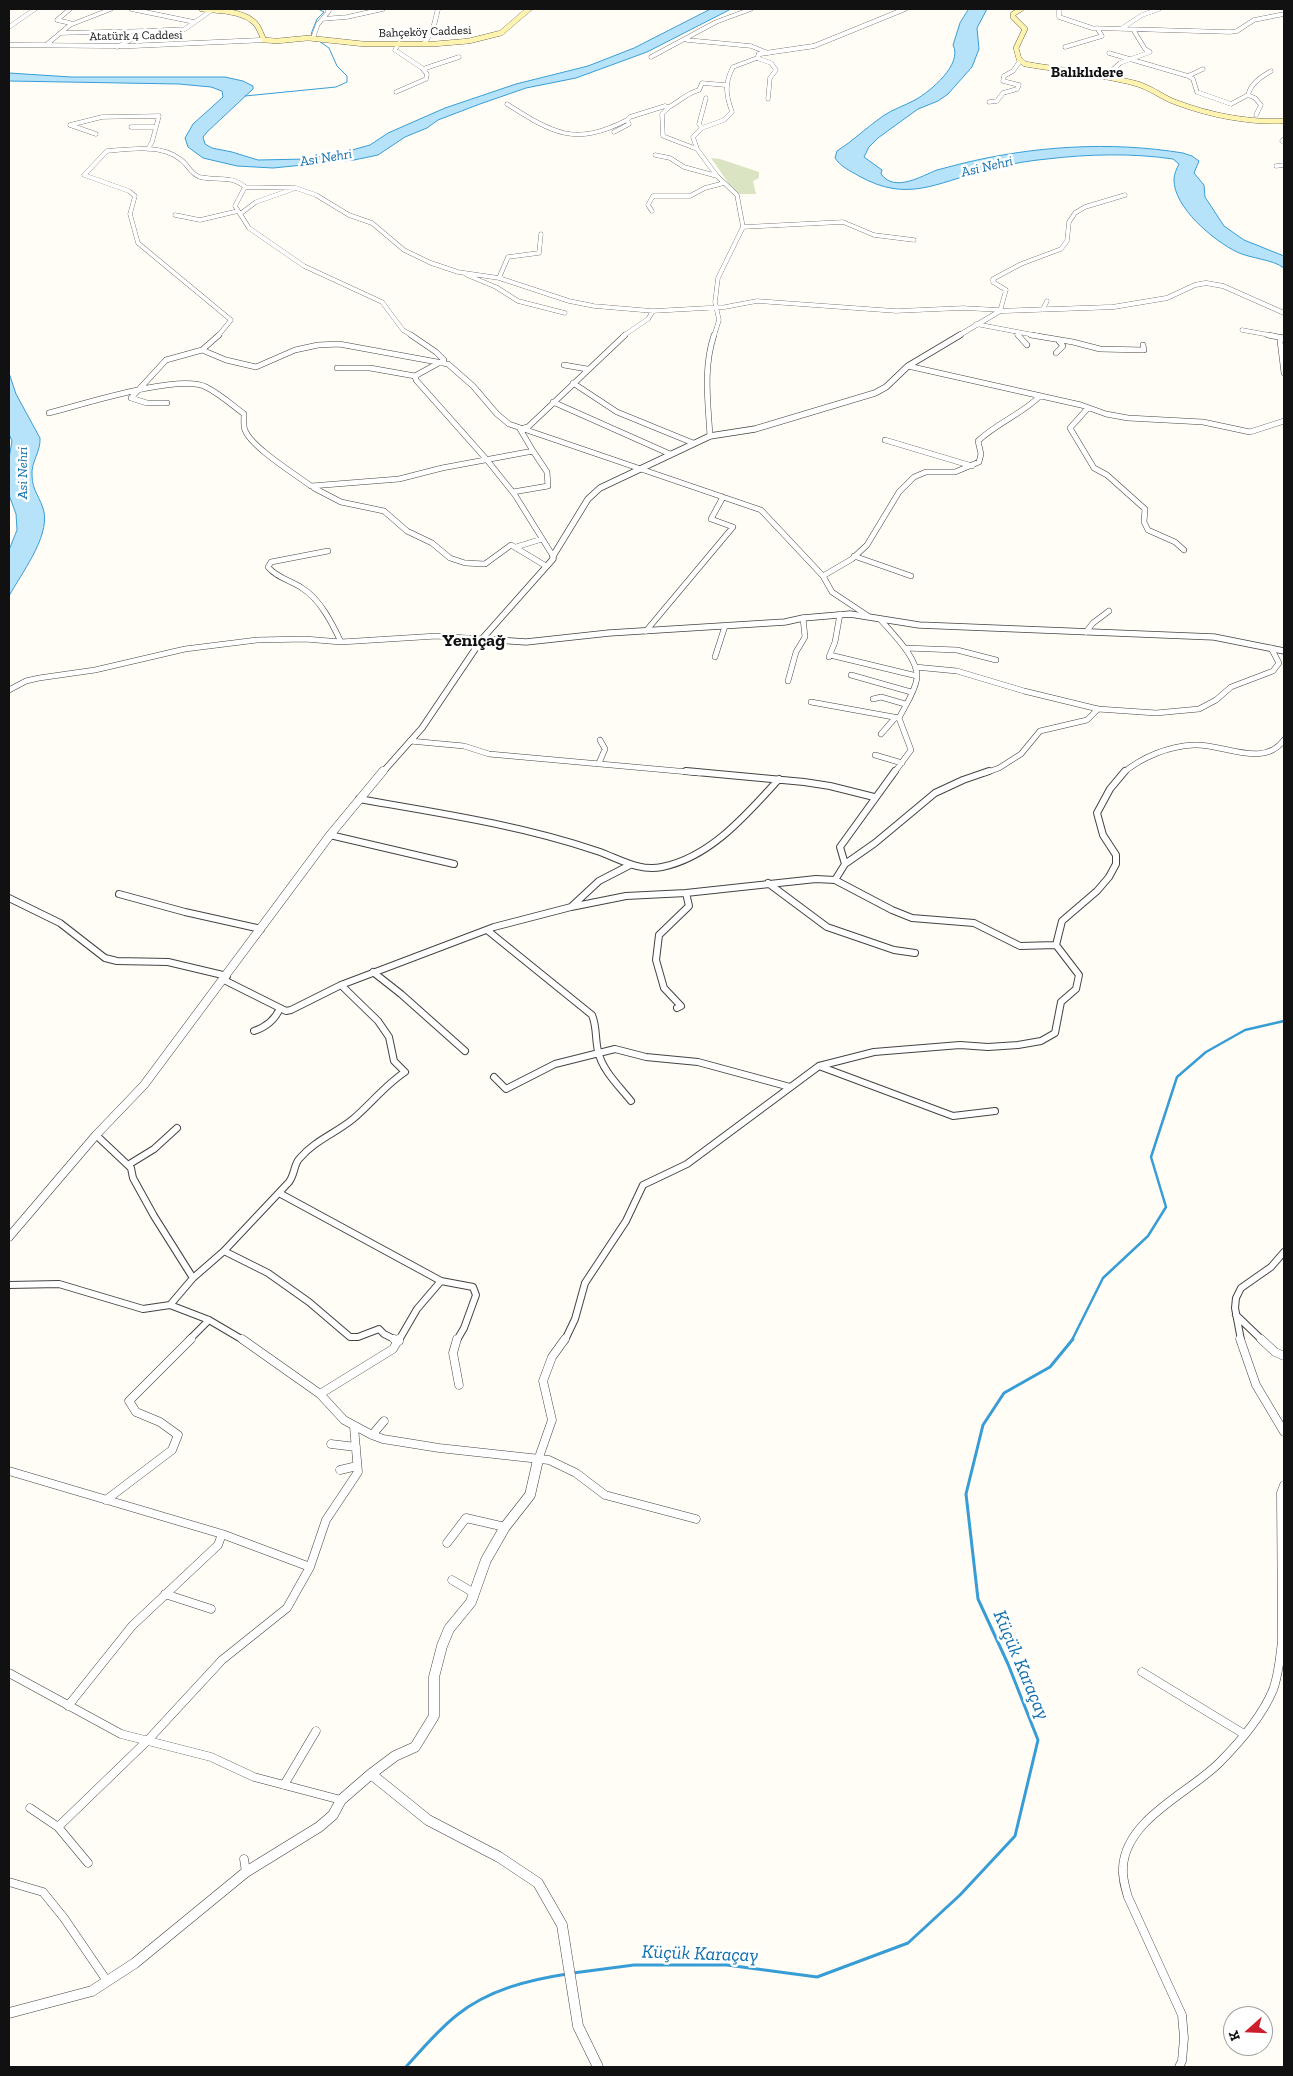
<!DOCTYPE html>
<meta charset="utf-8">
<style>
body{margin:0}
#map{position:relative;width:1293px;height:2076px;overflow:hidden;background:#fffdf5;font-family:"Zilla Slab",serif}
canvas{display:block}
.frame{position:absolute;inset:0;border:10px solid #111;pointer-events:none}
.north{position:absolute;left:1223px;top:2006px;width:50px;height:50px;box-sizing:border-box;background:#fff;border:1px solid #a0a0a0;border-radius:50%;rotate:250deg;font-size:14px;font-weight:700;line-height:20px;text-align:center;color:#111}
.north::after{content:'';display:block;margin:auto;width:18px;height:22px;background:#cc1e2d;clip-path:polygon(50% 0,100% 100%,50% 72%,0 100%)}
</style>
<div id="map">
<canvas width="1293" height="2076"></canvas>
<div class="frame"></div>
<div class="north">K</div>
</div>
<script>
const ctx = document.querySelector('canvas').getContext('2d');
ctx.lineJoin = 'round';
function paint(path, color) {
  ctx.fillStyle = color;
  ctx.fill(path, 'evenodd');
}
function stroke(path, color, width, dash) {
  ctx.strokeStyle = color;
  ctx.lineWidth = width;
  ctx.lineCap = dash ? 'butt' : 'round';
  ctx.setLineDash(dash || []);
  ctx.stroke(path);
}
function drawText(font, color, halo, rows, align = 'center') {
  ctx.font = font + ' "Zilla Slab",serif';
  ctx.lineWidth = 5;
  ctx.setLineDash([]);
  ctx.textBaseline = 'middle';
  ctx.strokeStyle = halo;
  ctx.fillStyle = color;
  for (const [text, x, y, turn = 0] of rows) {
    ctx.save();
    ctx.translate(x, y);
    ctx.rotate((+turn || 0) * Math.PI / 180);
    ctx.textAlign = isNaN(turn) ? turn : align;
    if (halo) ctx.strokeText(text, 0, 0);
    ctx.fillText(text, 0, 0);
    ctx.restore();
  }
}
paint(new Path2D(`
 M711,158L720,159L759,172V178L753,181L756,194H740L729,184Z`), '#dbe4c2');
const water = new Path2D(`
 M711,9H731L647,52L576,78L526,88L480,104L438,120L427,128L405,137L378,155L354,160L273,168L237,166L203,158L188,147L185,138L193,124L223,97L222,91L211,87L179,84L9,81V73L71,77H225L243,81L253,86V89L207,132L203,137L205,144L212,148L232,152L258,160L307,159L352,150L370,145L388,133L445,108L516,84L588,66L634,48Z
 M969,9H987L977,28L979,49L972,67L948,94L938,101L918,109L878,138L869,147L864,157L882,170L881,174C895,193 921,176 937,170C945,168 952,166 960,164C1032,146 1110,141 1183,153L1192,156L1199,161L1194,173L1204,185L1205,197L1224,226L1244,240L1284,256V268C1272,259 1252,259 1237,252C1214,241 1173,207 1174,179C1174,174 1177,168 1179,164L1173,159C1132,153 1089,154 1047,159C1026,161 1004,165 983,171C936,183 907,203 859,176C850,171 840,166 835,158L837,151C853,141 867,127 883,116C893,109 904,106 915,100C931,91 963,64 953,45L960,23Z
 M9,373L16,394L40,438C41,451 31,462 32,475C32,491 41,498 44,512C49,538 21,574 9,596V550L17,530L16,514L9,495V458L12,441L9,434Z`);
paint(water, '#b6e3fa');
stroke(water, '#389dd6', 1);
stroke(new Path2D(`
 M314,36L311,34L317,19L324,12L318,9
 M245,96L336,87L347,82V76L337,66L329,48L319,41`), '#389dd6', 1);
stroke(new Path2D(`
 M1072,1340L1103,1278L1148,1236L1166,1207L1151,1157L1177,1077L1206,1052L1245,1030L1284,1021`), '#389dd6', 2.5);
stroke(new Path2D(`
 M573,1973L634,1965H727L817,1977L908,1943L960,1895L1015,1836L1038,1740L1008,1664L978,1599L966,1494L983,1425L1004,1393L1050,1367L1073,1339
 M406,2067C422,2049 438,2030 457,2015C488,1990 528,1980 567,1974`), '#389dd6', 3);
const minorFar3 = new Path2D(`
 M131,9L194,22
 M1059,9V17L1092,28L1230,32L1237,31L1254,20L1284,14
 M322,19L347,17L383,9
 M70,25L111,9
 M9,27L35,9
 M1121,29L1142,15L1159,9
 M60,33L143,31
 M313,38L318,24L329,11L327,9
 M687,40L751,46L768,53
 M46,45L70,25V23L57,20L70,9
 M117,47L147,31L185,29L212,10
 M1065,47L1102,36L1097,28
 M1109,53L1188,76L1193,79L1197,92L1231,104L1248,95
 M651,57L716,22L751,9
 M757,58L771,63L776,70L770,78L768,99
 M423,69L459,57
 M1188,76L1203,69
 M1105,77L1120,63L1150,52L1145,49L1134,31
 M396,92L426,79L427,74L422,68L395,50L399,43
 M989,102L997,101L1003,93L1017,89L1019,85L1003,81L1004,76L1013,71L1020,61
 M507,104C553,133 574,147 627,120
 M669,107C680,101 687,93 699,90L702,83L725,85
 M1256,115L1261,105L1255,98L1248,95C1251,83 1261,77 1271,71
 M131,127H154
 M702,128L699,124L706,98
 M614,132L629,124L627,120L630,117L665,106L669,107L662,114L663,136L697,149
 M96,134L70,125L102,117L159,116L152,142L148,149
 M1282,141L1284,139
 M655,155L670,158L684,167L717,176
 M1276,166L1284,165
 M245,187L296,188L316,195L349,215L372,223L404,250L431,263L458,272L499,278L569,301L594,306L653,311L725,307L757,301L896,311L963,308L1000,310
 M652,211L648,205L653,196H690L705,188L724,183
 M240,214L256,202L293,189
 M175,215L200,220L238,211
 M743,227L843,222L874,235L914,240
 M467,275L496,287L518,301L565,313
 M499,278L508,257L539,253L541,234
 M1043,309L1047,301
 M1000,311L1006,290L993,282V279L1021,264L1061,249L1067,241L1069,222L1075,213L1085,207L1125,195
 M976,324L1039,336
 M1242,330L1275,336
 M1016,333L1019,336
 M218,336L231,320L138,243L130,214L135,196L129,191L84,175L107,151C130,149 160,144 180,159C188,164 190,174 200,177C216,181 232,175 245,187L235,206L249,228L304,266L382,302L403,330L413,336
 M623,336L648,319L653,311
 M714,336L719,320L715,302L718,278L743,227L737,195L717,176L697,149L693,137L702,128L724,120L732,112C726,95 724,84 733,67L757,58L759,54`);
const minorFar2 = new Path2D(`
 M411,335L436,352L444,360L415,376L416,380L487,460L515,495L553,556
 M1018,335L1027,345
 M1031,335L1073,342L1100,349L1144,350L1143,345
 M1268,335L1283,338
 M1284,337L1280,341L1284,373
 M202,350L226,360L256,367L295,350L318,345L339,344L448,364L473,386L497,414L509,424L761,510L823,576L832,592L868,616
 M1056,353L1063,346L1058,340
 M564,365L587,369
 M908,366L1081,405L1106,414L1128,418L1203,422L1250,432L1284,421
 M337,368H370L415,376
 M573,383L617,412L693,443
 M553,402L670,454
 M167,403H147L131,398L166,360L202,350L219,335
 M1088,408L1070,428L1094,468L1107,475L1145,509L1144,522L1148,530L1175,542L1184,550
 M49,413C81,405 179,373 206,387C220,394 232,405 244,414C244,419 243,426 245,430C251,447 295,474 311,486L399,479L442,468L533,451L520,429L528,427L625,335
 M710,436C708,402 703,368 714,335
 M885,440L972,466
 M314,488L341,502L384,511L407,531L432,543L450,558L465,563L485,564L511,545L546,566
 M513,492L548,486L547,472L533,451
 M516,547L542,539
 M328,551L271,562L268,567C277,578 290,580 302,588C320,599 332,623 341,642
 M854,556L911,576
 M823,576L852,559L867,545L899,492L914,477L926,472H955L979,462L981,454L978,441C997,423 1022,414 1040,396
 M880,619C892,633 919,659 917,678C915,692 905,706 899,718L911,750L894,773
 M646,631L733,527L711,519L723,497
 M1086,632L1093,623L1109,611
 M905,648L957,650L996,660
 M830,655L917,676
 M715,657L725,626
 M829,657L835,642L840,614
 M915,667L957,671L1024,691L1098,709L1156,713L1199,709L1216,700L1231,687L1273,671L1279,663L1271,648
 M851,675L911,692
 M788,681L796,652L805,637L803,618
 M9,690L26,681L39,678L95,670L185,649L257,640L305,639L341,642L437,636L482,639
 M873,699L881,697L905,704
 M811,702L899,718
 M881,734L895,718
 M410,741L464,746L489,754L700,773
 M875,755L902,763
 M599,763L605,749L600,740
 M985,773L999,768L1021,754L1040,731L1087,720L1098,709
 M1123,773C1142,757 1169,746 1194,745C1222,743 1263,769 1284,740`);
const minorFar1 = new Path2D(`
 M686,771L804,782L830,786L874,797
 M359,799C439,813 520,825 597,851C618,858 639,872 662,867C711,857 747,814 779,779
 M330,835L454,864
 M845,864L875,843L935,793L963,780L989,771
 M835,880L845,864L840,847L895,771
 M768,883L827,927L894,950L915,953
 M119,894L185,912L261,929
 M9,898L60,923L105,958L117,961L168,962L227,976
 M571,907L626,896L686,893L816,879L835,880L892,910L912,918L974,923L1020,946L1056,945
 M487,930L592,1015C597,1027 595,1038 598,1051C602,1070 619,1086 631,1101
 M373,972L401,994L465,1051
 M224,980L286,1011L291,1010L341,985L494,927L571,907L599,881L630,865
 M677,1008L681,1006L664,988L656,960L659,935L689,906L686,893
 M254,1031C266,1027 275,1020 280,1008
 M819,1066L953,1116L995,1111
 M494,1077L506,1089L555,1064L615,1049L646,1057L698,1062L790,1087
 M96,1135L131,1168L133,1178L154,1216L193,1278
 M128,1165L154,1149L177,1128
 M279,1193L441,1281L473,1287L476,1295L464,1328L457,1340
 M224,1251L268,1273L309,1302L350,1337H358L379,1329L384,1334L396,1340
 M9,1285L59,1284L143,1309L170,1305L209,1320L243,1340
 M170,1305L193,1278L224,1251L289,1182C295,1174 294,1163 300,1158C314,1141 336,1133 353,1119C371,1104 385,1085 405,1072L394,1061L389,1037L378,1021L341,985
 M1236,1315L1262,1340
 M189,1340L209,1320
 M399,1340L417,1309L441,1281
 M565,1340L575,1319L585,1283L626,1221L643,1185L687,1164L819,1066L874,1052L960,1045L988,1047L1018,1045L1041,1041L1055,1033L1061,1002L1076,989L1079,975L1056,945L1062,921L1097,891L1109,877L1116,864V855L1103,835L1097,813L1110,789L1125,771
 M1241,1340L1235,1308L1236,1298L1241,1288L1271,1267L1284,1252`);
const minor = new Path2D(`
 M242,1339L320,1394L344,1420L372,1435L383,1439L439,1448L549,1460L576,1473L605,1495L696,1519
 M394,1339L399,1341
 M457,1339L453,1353L459,1385
 M1240,1339L1256,1385L1284,1432
 M1261,1339L1275,1352L1284,1356
 M320,1394L393,1349L399,1339
 M372,1435L384,1421
 M331,1444L356,1447
 M538,1460L552,1420L543,1381L552,1357L565,1339
 M340,1470L357,1466
 M9,1471L222,1534L218,1545L132,1626L68,1706
 M106,1500L172,1450L178,1435L160,1422L136,1412L129,1401L191,1339
 M222,1534L310,1567
 M447,1543L466,1518L505,1527
 M452,1580L474,1593
 M165,1594L211,1609
 M1142,1672L1244,1734
 M9,1673L121,1734L211,1757L254,1777L341,1800
 M284,1785L316,1731
 M30,1808L58,1827L88,1863
 M58,1827L148,1740L222,1660L287,1608L310,1567L326,1520L358,1472L354,1427
 M244,1859L246,1872
 M9,1882L43,1892L64,1918L107,1981
 M1179,2067L1182,2061L1184,2038L1182,2015L1128,1897C1125,1887 1122,1877 1123,1867C1126,1819 1189,1793 1219,1763C1239,1743 1262,1716 1273,1690C1279,1674 1280,1657 1282,1641L1281,1493L1284,1485`);
const tertiaryFar3 = new Path2D(`
 M424,44L433,29L438,9
 M9,45L130,46L264,40
 M759,54L814,46L905,9
 M958,336L1000,311L1113,307L1167,298L1195,285L1206,283L1223,286L1284,313`);
const tertiaryFar2 = new Path2D(`
 M482,639L526,642L609,633L785,622L803,618L850,614L919,625L1214,637L1284,651
 M382,773L422,728L482,639L553,559V556L588,499L600,488L710,436L755,429L875,393L886,387L908,366L960,335`);
const tertiaryFar1 = new Path2D(`
 M9,1237L96,1135L144,1085L330,835L383,771`);
const tertiary = new Path2D(`
 M371,1774L428,1820L499,1857L538,1883L562,1925L578,2026L598,2067
 M9,2013L92,1991L135,1963L246,1872L319,1827L333,1815L341,1800L371,1774L395,1756L415,1747L434,1716V1677L442,1646L449,1629L471,1602L486,1560L505,1527L530,1495L538,1460`);
const secondary = new Path2D(`
 M202,9C218,11 242,10 255,23C259,27 261,34 264,40L277,41L308,38L364,44H434L469,41L501,33L529,9
 M1021,9L1013,14V17L1025,29L1016,48L1019,59L1025,64C1061,70 1099,74 1134,83C1151,87 1161,97 1175,102C1209,115 1249,123 1284,121`);
stroke(minorFar3, '#444', 4.5);
stroke(minorFar2, '#444', 6);
stroke(minorFar1, '#444', 8);
stroke(minor, '#444', 9);
stroke(tertiaryFar3, '#444', 5);
stroke(tertiaryFar2, '#444', 7);
stroke(tertiaryFar1, '#444', 9);
stroke(tertiary, '#444', 11);
stroke(secondary, '#333', 5.5);
stroke(minorFar3, '#fff', 4);
stroke(minorFar2, '#fff', 5);
stroke(minorFar1, '#fff', 6);
stroke(minor, '#fff', 8);
stroke(tertiaryFar3, '#fff', 4.5);
stroke(tertiaryFar2, '#fff', 5.5);
stroke(tertiaryFar1, '#fff', 8);
stroke(tertiary, '#fff', 10);
stroke(secondary, '#fff3b0', 5);
drawText('12px', '#111', '#fff', [
 ["Bahçeköy Caddesi",425,32,-2],
 ["Atatürk 4 Caddesi",136,36,-1]
]);
drawText('italic 14px', '#106fad', '#fff', [
 ["Asi Nehri",326,158,-9],
 ["Asi Nehri",987,167,-13],
 ["Asi Nehri",23,473,-90]
]);
drawText('bold 15px', '#111', '#fff', [
 ["Balıklıdere",1087,73]
]);
drawText('bold 18px', '#111', '#fff', [
 ["Yeniçağ",474,641]
]);
drawText('italic 19px', '#106fad', '#fff', [
 ["Küçük Karaçay",1021,1665,67],
 ["Küçük Karaçay",700,1954,2]
]);
</script>
